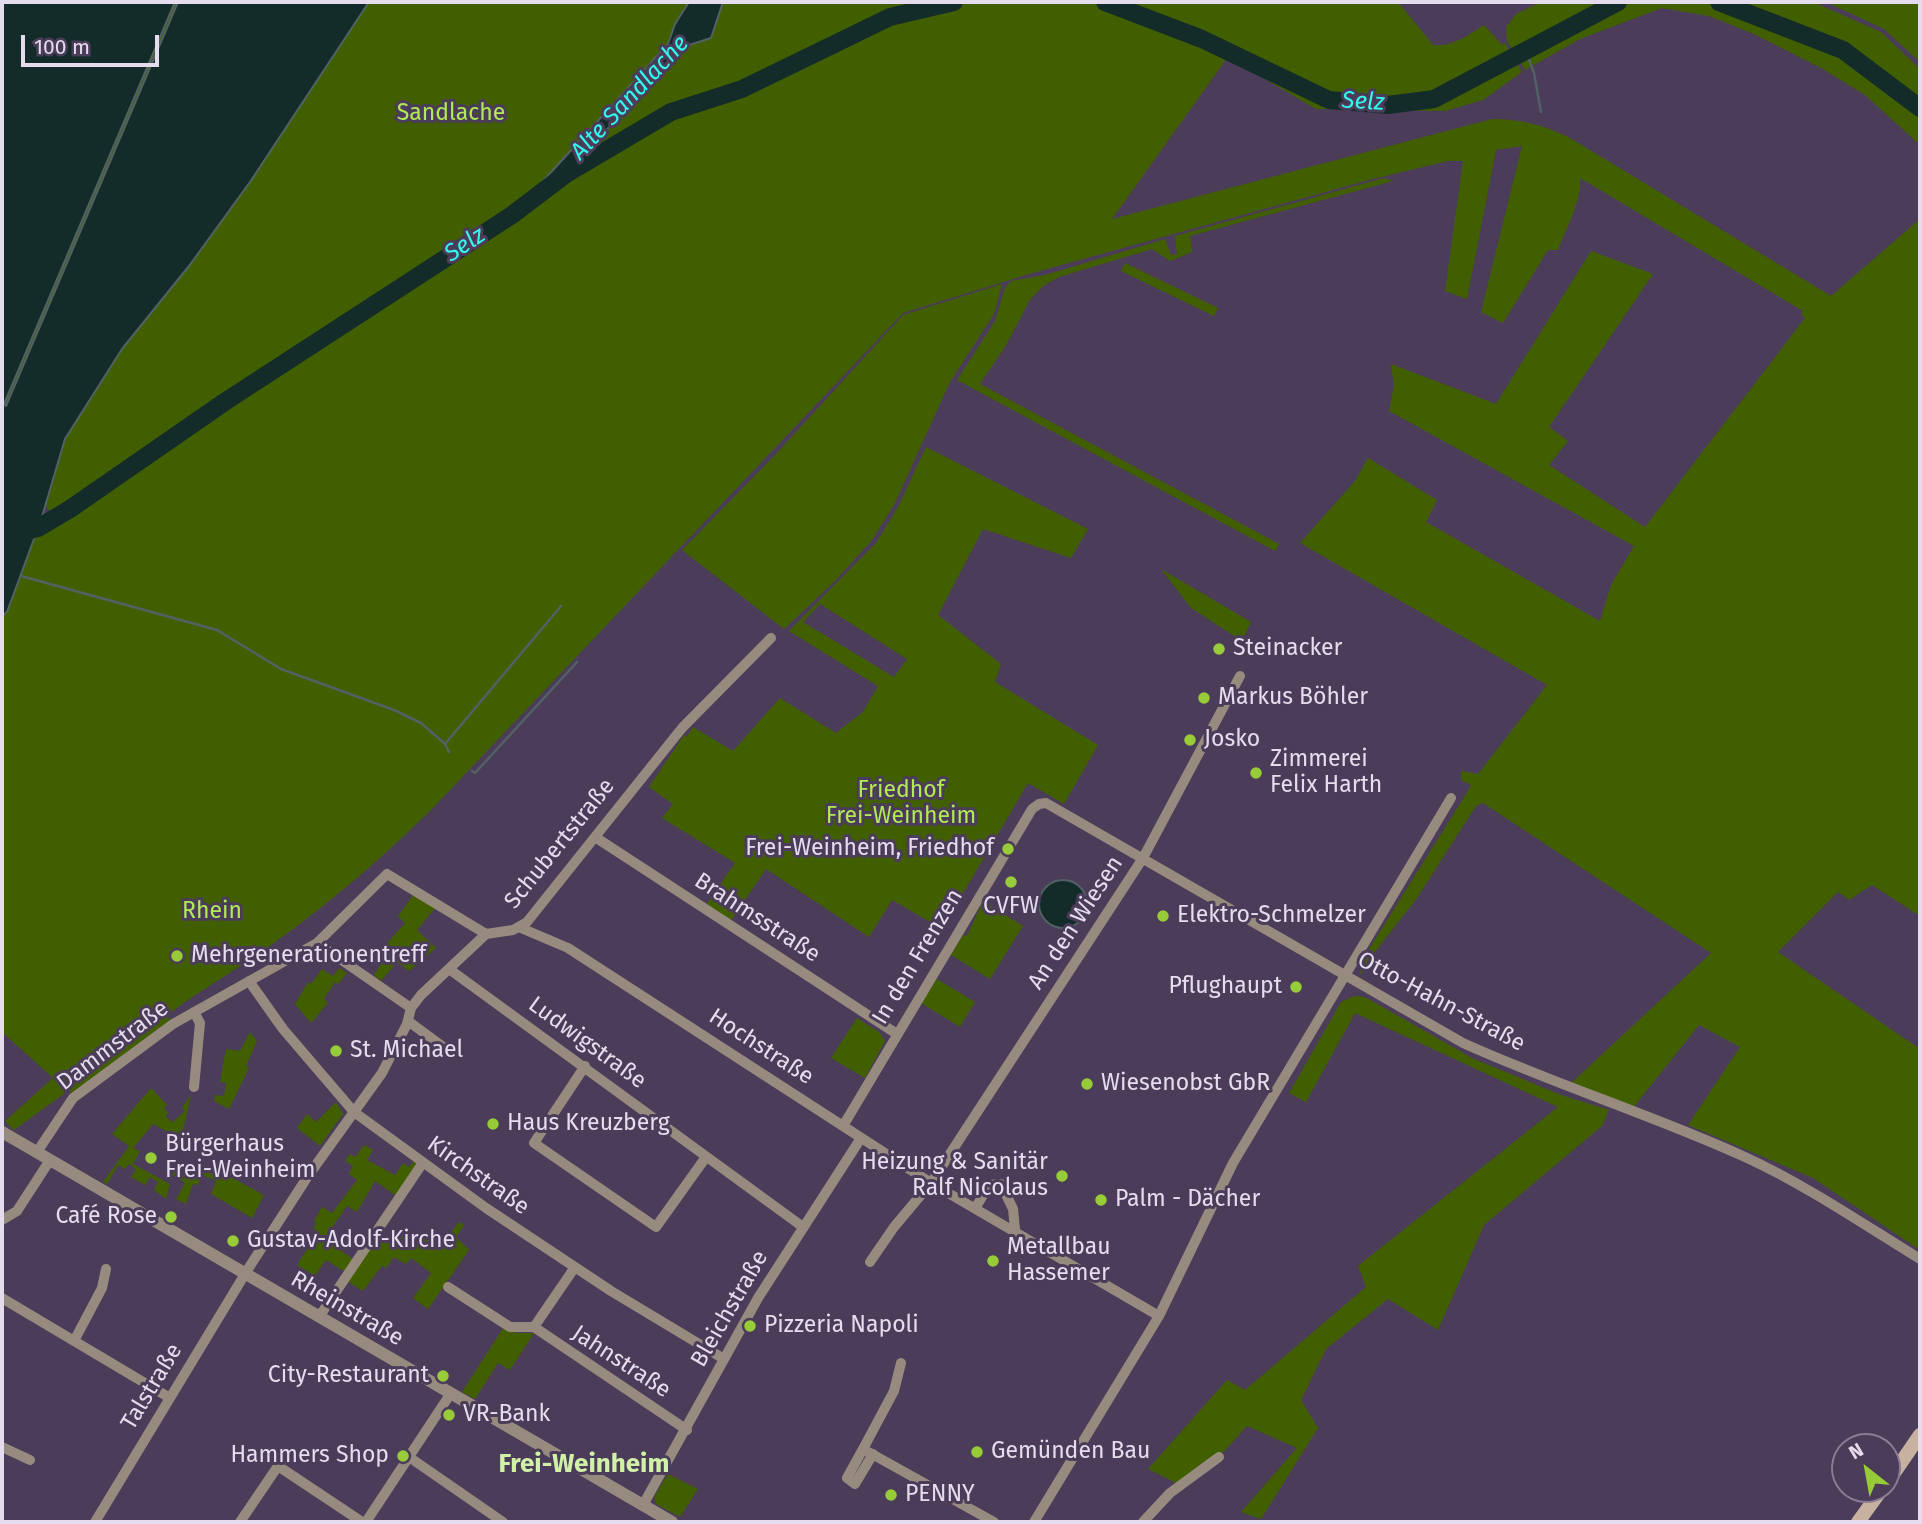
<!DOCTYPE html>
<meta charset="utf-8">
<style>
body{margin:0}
#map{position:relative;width:1922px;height:1524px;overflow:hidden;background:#4b3c59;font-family:"Fira Sans",sans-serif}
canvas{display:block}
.frame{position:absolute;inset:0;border:4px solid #e5ddee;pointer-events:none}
.north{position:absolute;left:1831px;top:1433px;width:70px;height:70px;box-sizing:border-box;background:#4b3c59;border:2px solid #897c95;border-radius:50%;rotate:329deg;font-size:19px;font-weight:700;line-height:28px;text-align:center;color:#e5ddee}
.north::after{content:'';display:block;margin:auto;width:24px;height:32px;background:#97cc38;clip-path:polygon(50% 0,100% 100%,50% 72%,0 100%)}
.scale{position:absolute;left:21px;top:35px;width:138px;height:32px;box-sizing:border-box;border:4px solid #e5ddee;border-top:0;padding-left:9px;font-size:21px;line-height:24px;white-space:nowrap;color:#e5ddee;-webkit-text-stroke:5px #4b3c59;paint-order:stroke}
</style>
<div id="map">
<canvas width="1922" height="1524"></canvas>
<div class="frame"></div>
<div class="north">N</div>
<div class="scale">100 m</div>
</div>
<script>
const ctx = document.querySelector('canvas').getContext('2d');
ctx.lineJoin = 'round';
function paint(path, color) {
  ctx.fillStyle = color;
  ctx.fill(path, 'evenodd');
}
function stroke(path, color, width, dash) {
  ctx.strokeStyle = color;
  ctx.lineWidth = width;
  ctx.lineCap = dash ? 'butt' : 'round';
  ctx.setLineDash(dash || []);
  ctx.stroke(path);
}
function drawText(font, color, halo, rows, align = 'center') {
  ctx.font = font + ' "Fira Sans",sans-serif';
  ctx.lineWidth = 6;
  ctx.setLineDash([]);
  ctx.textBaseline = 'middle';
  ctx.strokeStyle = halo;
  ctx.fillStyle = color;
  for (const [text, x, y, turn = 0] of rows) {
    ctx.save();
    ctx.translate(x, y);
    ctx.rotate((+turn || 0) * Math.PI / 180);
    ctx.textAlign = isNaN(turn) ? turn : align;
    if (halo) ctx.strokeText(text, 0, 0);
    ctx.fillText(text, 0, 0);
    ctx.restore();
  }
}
paint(new Path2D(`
 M175,2H178L6,407L3,404Z
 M369,2H1398L1433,45C1451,48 1470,34 1484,25L1502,45L1505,43L1522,72L1483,100L1445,111L1316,109L1263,78L1230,54L1112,219L1492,119C1521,119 1544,125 1570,138L1831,296L1920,219V916L1872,885L1849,900L1838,892L1778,952L1920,1049V1250L1813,1178L1688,1125L1740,1047L1699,1025L1632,1109L1568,1086L1711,953L1483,803L1476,806L1417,898L1364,966L1361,975L1359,965L1466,794L1471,785L1461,780V771L1478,774L1547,685L1300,543L1355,481L1368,458L1437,500L1426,522L1600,621L1611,585L1634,546L1389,411L1394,386L1391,364L1496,404L1591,251L1653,274L1549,427L1568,441L1549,465L1645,527L1805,318L1801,315L1803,311L1580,178C1582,201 1566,228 1558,250H1548L1503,323L1481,312L1522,146L1496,150L1467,299L1445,291L1463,161H1448L1369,180L1029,274L903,313L430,811C381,859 330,903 274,943C239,968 202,989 167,1015L170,1020L72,1093L68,1091L14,1130L5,1121L53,1078L2,1032V616L7,612L38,528L69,510L51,512L46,506L65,439L122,349L189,266L250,182Z
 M1541,2H1813L1881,32L1920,69V145L1865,95L1821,68L1754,34L1709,16L1662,8L1580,39L1525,70L1507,41L1506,27L1516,14Z
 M1826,2H1920V62L1884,29Z
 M1384,178L1393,181L1190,236L1192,252L1170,261L1152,249L1059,277L1043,286L1030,300L1005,347L980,384L1279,544L1275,551L957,380L995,321L1005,288L1011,281L1045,275L1165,239L1171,255L1177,254L1175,236Z
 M1125,263L1218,308L1214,316L1121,271Z
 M1002,284L994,314L950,382L894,505L872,540L835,581L784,629L682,550L776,454L903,315Z
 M926,447L1088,529L1071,558L983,529L938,615L1001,664L995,682L1098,745L1064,804L1028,783L942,929L892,900L869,937L766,869L730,922L706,905L735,863L662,818L673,804L649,787L684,735L687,737L693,727L733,751L780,698L836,733L863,712L878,686L789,631L876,543L898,507ZM820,604L907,659L894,677L803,622Z
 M1161,569L1251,622L1242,641L1191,608Z
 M414,894L436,907L417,930L436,948L409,971L397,962L381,981L374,975L383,961L377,955L405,923L398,916Z
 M983,901L1023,926L990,979L951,955L963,935L967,936Z
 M339,968L347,973L338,984L335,982L324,999L328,1003L311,1023L295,1004L308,982L311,984L322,969L333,976Z
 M937,979L975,1002L960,1027L921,1003Z
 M1354,996L1365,997L1472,1058L1561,1095L1609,1110L1602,1126L1484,1225L1438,1330L1388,1299L1326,1349L1301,1400L1318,1428L1261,1519L1241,1512L1297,1448L1247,1426L1219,1457L1180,1485L1148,1469L1227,1380L1245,1390L1366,1287L1358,1266L1558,1107L1355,1013L1306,1102L1289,1093L1341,1002Z
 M857,1018L880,1033L885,1041L865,1078L831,1058Z
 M250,1032L257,1041L246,1066L249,1068L229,1109L214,1101L215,1095L224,1096L226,1083L220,1082L226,1049L240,1051Z
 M151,1088L167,1105L164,1109L168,1112L166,1117L173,1122L185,1111L182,1108L191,1095L181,1139L153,1124L133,1148L140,1151L133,1164L170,1184L166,1199L154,1190L158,1182L150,1177L145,1185L131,1177L136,1169L129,1164L125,1169L118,1165L107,1184L103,1182L129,1146L112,1134Z
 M336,1102L343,1114L320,1146L297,1128L307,1114L316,1122Z
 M364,1145L373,1150L367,1160L395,1175L403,1163L409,1167L414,1161L418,1164L396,1196L375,1181L357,1212L347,1206L324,1239L353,1259L345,1272L326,1260L315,1276L297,1265L318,1232L313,1228L316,1224L314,1221L322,1207L332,1213L357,1180L349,1174L353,1166L345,1161L350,1154L355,1157Z
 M176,1160L227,1175L264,1195L252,1218L211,1194L216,1181L202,1175L198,1185L193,1184L186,1204L176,1199L185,1183L172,1175Z
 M459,1222L464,1225L456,1237L469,1250L428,1309L413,1298L431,1273L411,1258L406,1264L394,1257L386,1268L382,1266L363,1291L347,1281L381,1235L394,1244L406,1232L421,1242L425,1237L430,1240L436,1233L446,1239Z
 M503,1328L516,1333H534L510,1370L498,1363L475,1399L462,1392Z
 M668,1474L698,1489L680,1517L656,1504L654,1497Z`), '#425f00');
const water = new Path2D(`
 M2,2H175L4,404L6,406L178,2H369L250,182L189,266L122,349L65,439L41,520L7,612L2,616Z
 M689,2H723L711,38L683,47L566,174L512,215L668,44L675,24Z
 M1039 904a24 24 0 1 1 48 0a24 24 0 1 1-48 0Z`);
paint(water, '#132c2a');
stroke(water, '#526165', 2);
stroke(new Path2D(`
 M1525,49L1534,73L1541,112
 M21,576L217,630L281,669L394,710L421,723L445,744L561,606
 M445,744L449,752
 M472,771L475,773L577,662`), '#526165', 2.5);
stroke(new Path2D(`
 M1105,2L1202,39L1329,100L1388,105L1434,99L1618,2
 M1719,2L1843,50L1920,108
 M2,537L38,528L70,509L226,401L512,215L566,174L671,112L742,89L890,17L954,2`), '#132c2a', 18);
stroke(new Path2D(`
 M595,837L897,1034
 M521,928L568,948L931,1183L1159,1316
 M317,943L411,1008
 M449,969L803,1227
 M249,981L283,1029L354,1112L486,1208L611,1291L724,1359
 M408,1021L446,1049
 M585,1066L534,1143L656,1227L706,1157
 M194,1087L200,1023L194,1012
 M843,1126L1032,809L1039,804L1046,803L1463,1043C1556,1085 1653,1115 1745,1157C1806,1185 1863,1224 1920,1259
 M37,1152L73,1098L173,1024L317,943L387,874L486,934
 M976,1207L989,1185L1001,1184L1013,1209L1015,1229
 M2,1220L17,1211L50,1160
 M870,1262L894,1227L931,1183L1143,858L1240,676
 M448,1287L510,1327H534L687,1430
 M2,1298L170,1398
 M319,1317L422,1164
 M534,1327L575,1267
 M74,1341L102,1288L106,1269
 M901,1363L894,1391L863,1449L994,1522
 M2,1447L30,1460
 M863,1449L847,1478L855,1484L873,1454
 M409,1457L503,1522
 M643,1505L758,1298L861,1138
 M95,1522L248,1269L308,1176L382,1073L407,1024L411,1008L421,995L486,934L513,930L527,922L682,728L771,638
 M240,1522L278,1466L362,1522
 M366,1522L451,1393
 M1034,1522L1159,1316L1233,1163L1451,798
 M1143,1522L1170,1493L1219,1457`), '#978b7f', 10);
stroke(new Path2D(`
 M2,1132L672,1522`), '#978b7f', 12);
stroke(new Path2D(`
 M1887,1483L1920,1435
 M1858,1522L1882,1489`), '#c6b29f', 14);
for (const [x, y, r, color] of [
 [1219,649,7,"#97cc38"],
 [1204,698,7,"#97cc38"],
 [1190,740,7,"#97cc38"],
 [1256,773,7,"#97cc38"],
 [1008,849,7,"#97cc38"],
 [1011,882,7,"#97cc38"],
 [1163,916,7,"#97cc38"],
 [177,956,7,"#97cc38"],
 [1296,987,7,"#97cc38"],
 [336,1051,7,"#97cc38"],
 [1087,1084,7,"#97cc38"],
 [493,1124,7,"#97cc38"],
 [151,1158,7,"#97cc38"],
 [1062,1176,7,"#97cc38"],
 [1101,1200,7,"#97cc38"],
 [171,1217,7,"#97cc38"],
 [233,1241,7,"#97cc38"],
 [993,1261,7,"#97cc38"],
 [750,1326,7,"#97cc38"],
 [443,1376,7,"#97cc38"],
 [449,1415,7,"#97cc38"],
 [977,1452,7,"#97cc38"],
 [403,1456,7,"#97cc38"],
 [891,1495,7,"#97cc38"]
]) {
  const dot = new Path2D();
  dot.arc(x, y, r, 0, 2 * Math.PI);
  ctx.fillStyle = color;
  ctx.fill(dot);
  stroke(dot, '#4b3c59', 2.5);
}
drawText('23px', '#b2ea55', '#4b3c59', [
 ["Sandlache",451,114],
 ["Friedhof",901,791],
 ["Frei-Weinheim",901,817],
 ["Rhein",212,912]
]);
drawText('23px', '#e5ddee', '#4b3c59', [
 ["Steinacker",1233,649],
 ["Markus Böhler",1218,698],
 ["Josko",1204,740],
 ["Zimmerei",1270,760],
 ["Felix Harth",1270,786],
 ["Frei-Weinheim, Friedhof",994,849,"right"],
 ["CVFW",1011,907,"center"],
 ["Elektro-Schmelzer",1177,916],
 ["Mehrgenerationentreff",191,956],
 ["Pflughaupt",1282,987,"right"],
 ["St. Michael",350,1051],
 ["Wiesenobst GbR",1101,1084],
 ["Haus Kreuzberg",507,1124],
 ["Bürgerhaus",165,1145],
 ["Frei-Weinheim",165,1171],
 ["Heizung & Sanitär",1048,1163,"right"],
 ["Ralf Nicolaus",1048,1189,"right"],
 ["Palm - Dächer",1115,1200],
 ["Café Rose",157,1217,"right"],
 ["Gustav-Adolf-Kirche",247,1241],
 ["Metallbau",1007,1248],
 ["Hassemer",1007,1274],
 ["Pizzeria Napoli",764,1326],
 ["City-Restaurant",429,1376,"right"],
 ["VR-Bank",463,1415],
 ["Gemünden Bau",991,1452],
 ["Hammers Shop",389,1456,"right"],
 ["PENNY",905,1495]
], 'left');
drawText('23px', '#e5ddee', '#4b3c59', [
 ["Schubertstraße",560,844,-51],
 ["Brahmsstraße",757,918,33],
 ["An den Wiesen",1076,923,-57],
 ["In den Frenzen",918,957,-59],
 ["Otto-Hahn-Straße",1441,1002,28],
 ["Ludwigstraße",587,1043,36],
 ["Dammstraße",113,1046,-37],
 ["Hochstraße",761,1047,33],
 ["Kirchstraße",478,1176,35],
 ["Rheinstraße",347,1309,30],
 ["Bleichstraße",730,1309,-60],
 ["Jahnstraße",621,1362,33],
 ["Talstraße",152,1387,-59]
]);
drawText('italic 24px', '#32fbee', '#4b3c59', [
 ["Alte Sandlache",630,98,-47],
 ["Selz",1363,102,3],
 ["Selz",465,245,-33]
]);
drawText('bold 26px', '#d1f1a9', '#4b3c59', [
 ["Frei-Weinheim",584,1465]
]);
</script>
